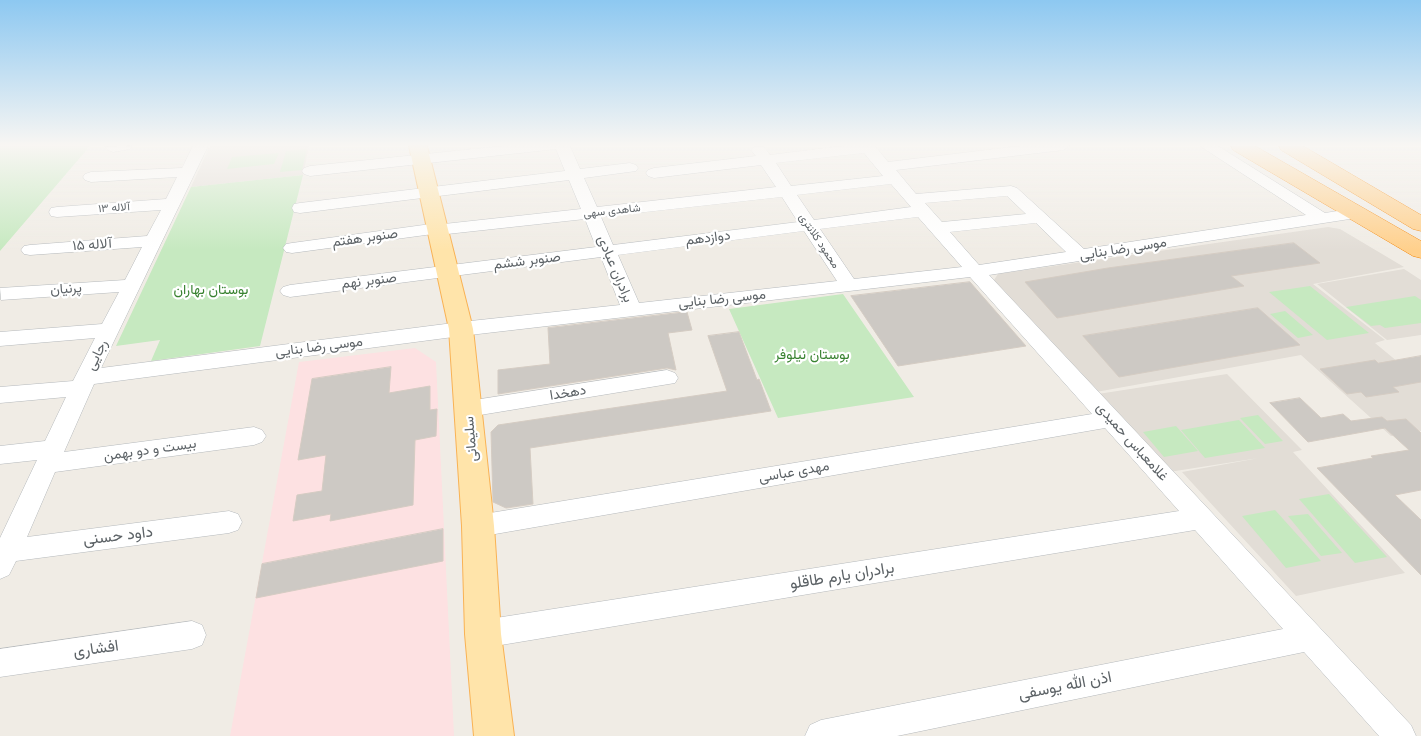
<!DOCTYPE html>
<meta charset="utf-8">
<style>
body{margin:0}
canvas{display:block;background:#f0ece5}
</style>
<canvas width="1421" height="736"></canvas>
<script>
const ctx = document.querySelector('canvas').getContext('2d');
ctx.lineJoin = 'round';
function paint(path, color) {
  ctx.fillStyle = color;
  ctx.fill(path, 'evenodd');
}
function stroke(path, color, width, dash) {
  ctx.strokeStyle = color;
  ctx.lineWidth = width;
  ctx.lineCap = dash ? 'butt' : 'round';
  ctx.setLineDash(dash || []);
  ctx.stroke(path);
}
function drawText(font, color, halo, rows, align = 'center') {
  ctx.font = font + ' "Open Sans",Vazirmatn,sans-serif';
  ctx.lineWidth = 4.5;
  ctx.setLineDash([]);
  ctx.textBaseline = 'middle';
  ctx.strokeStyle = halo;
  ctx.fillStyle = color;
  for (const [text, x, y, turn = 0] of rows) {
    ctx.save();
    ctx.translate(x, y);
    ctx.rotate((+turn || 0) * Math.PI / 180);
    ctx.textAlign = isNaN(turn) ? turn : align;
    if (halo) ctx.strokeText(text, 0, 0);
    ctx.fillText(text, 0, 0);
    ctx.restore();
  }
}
paint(new Path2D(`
 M210,146H309L303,175L191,187Z
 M1328,227L1340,229L1404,267L1313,284L1385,340L1375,343L1421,381V431L1391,436L1301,355L1096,392L992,283L998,274Z
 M1404,269L1421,280V335L1387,340L1317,284Z
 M1227,374L1302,450L1293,452L1405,573L1296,596L1182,472L1259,458L1169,472L1098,394Z`), '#e2ddd6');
paint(new Path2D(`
 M415,348L436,362L454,736H230L299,362Z`), '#fde1e2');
paint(new Path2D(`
 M0,146H90L0,251Z
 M307,149L302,170L280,172L286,151Z
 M279,153L274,164L227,169L232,157Z
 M303,175L260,346L151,361L160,340L116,346L191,187Z
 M1310,286L1369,333L1327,340L1269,292Z
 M843,294L914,397L778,418L729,309Z
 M1415,296L1421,300V323L1385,328L1380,325L1371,326L1346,307Z
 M1285,311L1313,335L1298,338L1270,314Z
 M1258,415L1283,441L1265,444L1240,418Z
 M1239,420L1265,448L1205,458L1181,430Z
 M1176,426L1198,451L1164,457L1143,432Z
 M1329,494L1387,557L1355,563L1299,499Z
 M1275,510L1321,561L1286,568L1242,516Z
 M1308,514L1342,553L1321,556L1288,516Z`), '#c6e9c0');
const building = new Path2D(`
 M1294,243L1320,263L1231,276L1244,286L1057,318L1025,282L1108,268Z
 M970,282L1026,346L898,366L851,296Z
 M1258,308L1300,345L1119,377L1083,336Z
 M687,312L692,330L668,333L676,370L667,368L498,394V370L550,364L548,328Z
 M739,332L757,380L759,379L771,411L530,448L533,504L506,508L493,502L491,432L498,425L727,391L708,336Z
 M1421,356V382L1393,387L1399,392L1366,397L1361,392L1347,394L1320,369L1375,360L1378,363Z
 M391,367L389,393L430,386V410L437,409L436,436L415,440L413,505L330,521L331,514L293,521L297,495L322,491L326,455L298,460L312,379Z
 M1300,398L1321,418L1343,414L1351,421L1382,417L1387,421L1406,419L1421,433V490L1395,495L1421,520V575L1317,468L1373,458L1371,456L1409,450L1385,428L1308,442L1270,403Z
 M443,529V561L256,598L262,564Z`);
paint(building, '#cdc9c4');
stroke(building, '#d5ccc3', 1);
const minor = new Path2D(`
 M132,146L130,149L113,152L108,150L105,147Z
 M193,146H208L101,368L461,322L620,305L601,257L290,297L283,295L280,291L283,287L290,285L596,247L585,219L438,235L433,234L292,253L286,252L283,248L286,244L292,243L438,223L444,224L581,209L569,180L300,213L294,212L292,208L294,204L300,203L565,171L556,149L310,176L304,174L302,171L304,168L310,166L503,146H570L580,169L630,163L636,165L638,168L636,171L584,178L597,207L776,187L761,165L654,178L648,176L646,173L648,170L654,168L756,156L751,150L755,146L764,147L770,155L842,146H875L888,162L1020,146H1070L1063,150L896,170L916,194L1011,186L1017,188L1084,249L1306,215L1200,146H1218L1325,213L1356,208L1362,209L1364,213L1362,217L1356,218L989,275L1411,725L1416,736H1379L1304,652L897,736H805L810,725L821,720L1283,629L1195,530L483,648L473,644L469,634L473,624L483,620L1179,511L1105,428L478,537L469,534L465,526L469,518L478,515L1092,414L970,277L461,336L94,384L64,452L254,427L262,430L266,436L262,442L254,445L55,472L27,537L229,511L238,514L242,522L238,530L229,533L16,561L9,575L0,579V538L37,460L0,464V446L45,441L66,397L0,403V387L73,381L95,338L0,346V332L102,324L119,292L1,300L0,288L125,280L142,247L30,255L24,254L21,250L24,246L30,245L147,236L161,210L57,217L51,216L49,212L51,208L57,207L166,199L177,177L91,182L85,180L83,177L85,174L91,172L182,168ZM864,153L883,176L791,186L776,163ZM891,184L911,207L814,220L797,195ZM1007,196L1026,214L942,222L925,203ZM782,197L798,222L613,245L601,217ZM918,217L962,267L854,279L820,229ZM1036,223L1066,252L979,265L950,232ZM804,231L837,281L639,303L618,255Z
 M667,370L675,373L678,378L675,383L468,417L460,415L457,409L460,403L468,401Z
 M192,621L202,625L206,635L202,645L192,649L0,677V649Z`);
const major = new Path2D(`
 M409,146H427L473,329L494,526L501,634L514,736H474L465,634L462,526L449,329Z`);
const highway = new Path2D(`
 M1231,146H1255L1421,241V258L1413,256L1233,150Z
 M1279,146H1303L1421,215V231L1413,229L1281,150Z`);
stroke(minor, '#b5b9bc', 1);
stroke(major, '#f9b254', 2);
stroke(highway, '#f48300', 1);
paint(minor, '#fff');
paint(major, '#ffe4aa');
paint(highway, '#ffd08c');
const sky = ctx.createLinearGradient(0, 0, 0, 250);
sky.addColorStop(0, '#8dc8f1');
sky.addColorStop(0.58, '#f8f6f3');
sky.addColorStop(1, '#f8f6f300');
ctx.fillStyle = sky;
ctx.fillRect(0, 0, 1421, 250);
drawText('11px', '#5c6266', '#fff', [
 ["آلاله ۱۳",114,208,-4],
 ["شاهدی سهی",612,211,-6],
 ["محمود کلانتری",819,241,56]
]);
drawText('14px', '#5c6266', '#fff', [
 ["صنوبر هفتم",365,238,-8],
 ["دوازدهم",708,238,-7],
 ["آلاله ۱۵",92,245,-4],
 ["موسی رضا بنایی",1123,249,-9],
 ["صنوبر ششم",527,261,-7],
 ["برادران عبادی",615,269,67],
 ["صنوبر نهم",369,281,-7],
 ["پرنیان",66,289,-4],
 ["موسی رضا بنایی",722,299,-6],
 ["موسی رضا بنایی",319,347,-7],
 ["رجایی",97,355,-64],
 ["دهخدا",568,393,-9],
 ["سلیمانی",471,439,-95],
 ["غلامعباس حمیدی",1132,442,48],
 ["بیست و دو بهمن",150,450,-8],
 ["مهدی عباسی",794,472,-10]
]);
drawText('14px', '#388230', '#fff', [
 ["بوستان بهاران",211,290],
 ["بوستان نیلوفر",812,355]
]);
drawText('16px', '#5c6266', '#fff', [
 ["داود حسنی",118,536,-7],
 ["برادران یارم طاقلو",842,576,-9],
 ["افشاری",96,649,-8],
 ["اذن الله یوسفی",1065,686,-11]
]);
</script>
